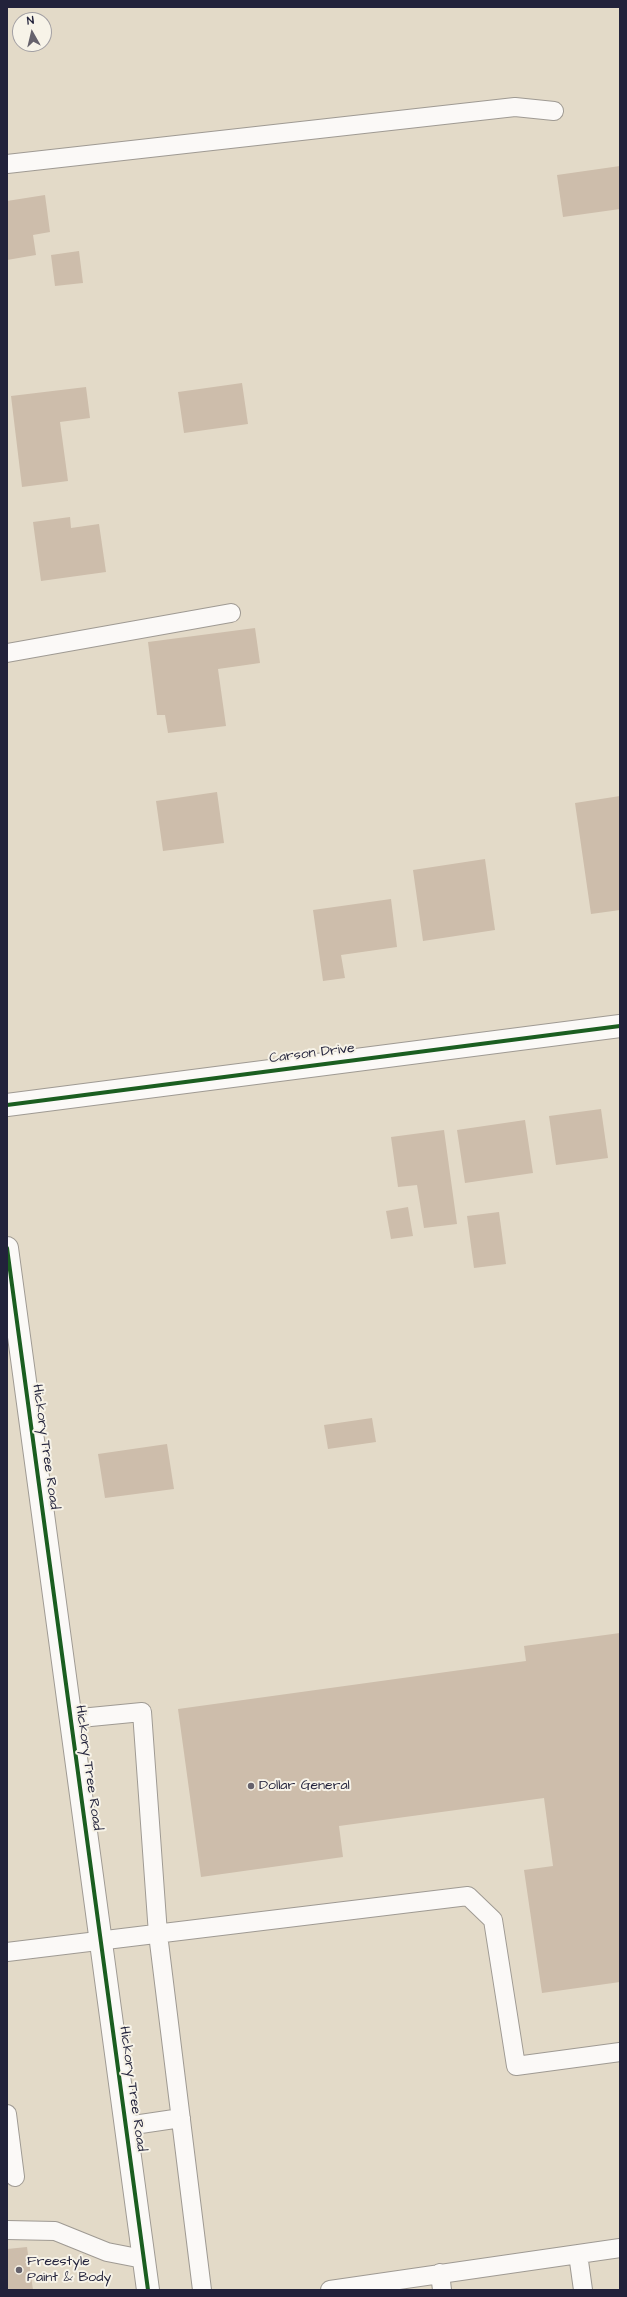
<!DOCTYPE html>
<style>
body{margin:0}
#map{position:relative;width:627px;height:2297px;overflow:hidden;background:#e3dac8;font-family:"Architects Daughter",sans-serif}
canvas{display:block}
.frame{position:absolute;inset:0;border:8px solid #22223b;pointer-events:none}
.north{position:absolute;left:12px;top:12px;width:40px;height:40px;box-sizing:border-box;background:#f7f3e8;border:1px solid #a29fa3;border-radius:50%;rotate:352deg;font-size:11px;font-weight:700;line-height:16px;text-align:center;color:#22223b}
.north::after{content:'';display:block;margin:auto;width:14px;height:18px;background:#66626c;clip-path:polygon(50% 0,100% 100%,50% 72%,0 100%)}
</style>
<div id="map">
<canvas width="627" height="2297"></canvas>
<div class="frame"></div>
<div class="north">N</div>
</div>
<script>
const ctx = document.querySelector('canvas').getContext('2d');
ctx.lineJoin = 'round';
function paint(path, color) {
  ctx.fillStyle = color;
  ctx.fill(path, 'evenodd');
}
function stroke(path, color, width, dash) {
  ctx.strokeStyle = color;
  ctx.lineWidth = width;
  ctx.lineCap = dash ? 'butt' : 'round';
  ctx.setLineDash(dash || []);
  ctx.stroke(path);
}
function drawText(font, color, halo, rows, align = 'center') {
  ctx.font = font + ' "Architects Daughter",sans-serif';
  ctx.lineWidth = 4;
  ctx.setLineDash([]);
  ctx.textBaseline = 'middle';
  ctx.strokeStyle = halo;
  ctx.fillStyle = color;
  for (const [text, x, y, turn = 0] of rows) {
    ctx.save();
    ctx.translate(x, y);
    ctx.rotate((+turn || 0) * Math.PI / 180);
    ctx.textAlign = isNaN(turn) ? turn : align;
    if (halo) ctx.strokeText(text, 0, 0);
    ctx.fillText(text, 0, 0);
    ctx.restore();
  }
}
paint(new Path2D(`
 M620,166V209L563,217L557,175Z
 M45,195L50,232L33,235L36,255L7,260V201Z
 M79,251L83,283L55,286L51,255Z
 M242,383L248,424L184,433L178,392Z
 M86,387L90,418L60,422L68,481L22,487L11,396Z
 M70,517L71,528L99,524L106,572L41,581L33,522Z
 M255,628L260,663L218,669L226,726L168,733L165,715H157L148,642Z
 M217,792L224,843L163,851L156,801Z
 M620,796V910L591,914L575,803Z
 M485,859L495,930L423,941L413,870Z
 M391,899L397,947L341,955L345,978L323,981L313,910Z
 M601,1109L608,1158L556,1165L549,1116Z
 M525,1120L533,1173L465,1183L457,1130Z
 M444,1130L457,1224L424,1228L417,1185L398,1187L391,1137Z
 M408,1207L413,1236L391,1239L386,1211Z
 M499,1212L506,1264L474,1268L467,1216Z
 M372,1418L376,1442L328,1449L324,1425Z
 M167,1444L174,1489L105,1498L98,1454Z
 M620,1633V1982L542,1993L524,1870L553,1866L544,1798L339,1826L343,1857L201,1877L178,1709L526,1661L524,1646Z
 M27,2247L33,2290H7V2249Z`), '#cdbdab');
const lane = new Path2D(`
 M7,164L515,107L554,111
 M7,653L231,613
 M70,1719L142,1712L158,1934L202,2290
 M7,1952L468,1896L493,1920L516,2066L620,2052
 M7,2114L15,2177
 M127,2126L181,2118
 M7,2230L55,2231L107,2252L143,2259
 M578,2254L583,2290
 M440,2273L442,2290
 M330,2290L620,2248`);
const street = new Path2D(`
 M7,1105L620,1026`);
const secondary = new Path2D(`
 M7,1248L148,2290`);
stroke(lane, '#9f9a93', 20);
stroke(street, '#9f9a93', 24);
stroke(secondary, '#9f9a93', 24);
stroke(lane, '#fbf9f7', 18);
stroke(street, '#fbf9f7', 22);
stroke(secondary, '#fbf9f7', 22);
stroke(new Path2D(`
 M7,1105L620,1026
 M7,1248L148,2290`), '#1b5e20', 4);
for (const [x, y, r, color] of [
 [251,1786,4,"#66626c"],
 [19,2270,4,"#66626c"]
]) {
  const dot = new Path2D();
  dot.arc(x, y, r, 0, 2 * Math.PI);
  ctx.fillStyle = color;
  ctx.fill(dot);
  stroke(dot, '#f7f3e8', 1.5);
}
drawText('14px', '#22223b', '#f7f3e8', [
 ["Carson Drive",312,1054,-7],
 ["Hickory Tree Road",45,1447,82],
 ["Hickory Tree Road",88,1768,82],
 ["Hickory Tree Road",132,2089,82]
]);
drawText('14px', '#22223b', '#f7f3e8', [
 ["Dollar General",259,1786],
 ["Freestyle",27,2262],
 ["Paint & Body",27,2278]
], 'left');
</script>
